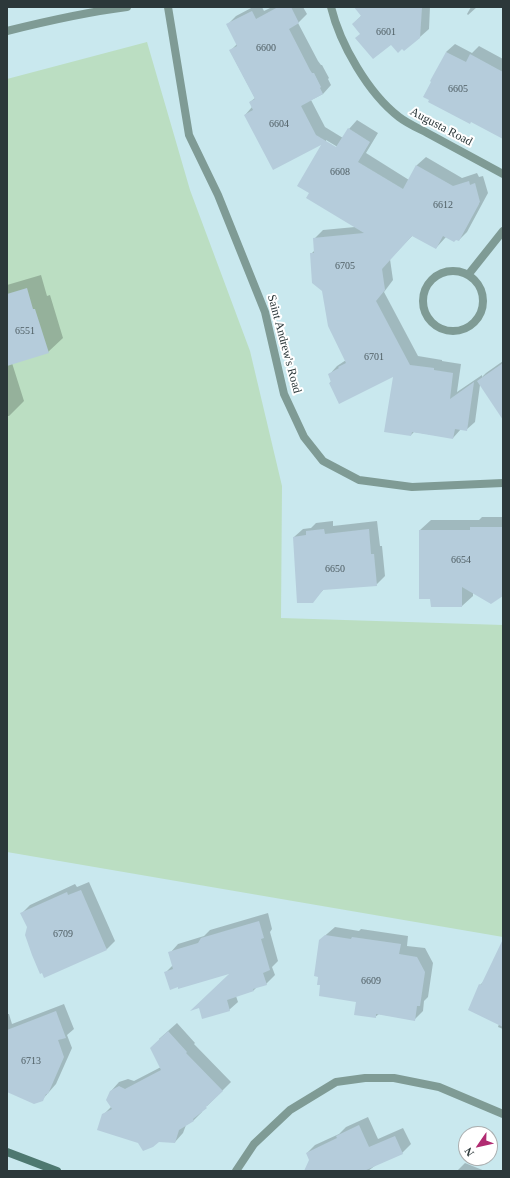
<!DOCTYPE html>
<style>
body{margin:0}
#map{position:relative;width:510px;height:1178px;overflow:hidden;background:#c9e8ee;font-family:"Times New Roman",serif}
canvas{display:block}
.frame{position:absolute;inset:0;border:8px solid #2c383a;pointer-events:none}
.north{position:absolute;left:458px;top:1126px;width:40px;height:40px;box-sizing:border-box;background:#fff;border:1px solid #abafb0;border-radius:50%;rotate:236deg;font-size:11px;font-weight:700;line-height:16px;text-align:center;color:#2c383a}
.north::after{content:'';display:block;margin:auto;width:14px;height:18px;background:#b12b71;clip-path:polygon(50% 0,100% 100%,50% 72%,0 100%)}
</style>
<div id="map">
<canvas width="510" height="1178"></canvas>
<div class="frame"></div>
<div class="north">N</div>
</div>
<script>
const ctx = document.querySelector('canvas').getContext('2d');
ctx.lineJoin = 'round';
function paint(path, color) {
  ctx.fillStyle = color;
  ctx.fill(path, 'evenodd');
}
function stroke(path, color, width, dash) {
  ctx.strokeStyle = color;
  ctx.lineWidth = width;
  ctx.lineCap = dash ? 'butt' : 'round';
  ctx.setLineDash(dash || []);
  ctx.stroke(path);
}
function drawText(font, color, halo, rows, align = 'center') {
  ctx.font = font + ' "Times New Roman",serif';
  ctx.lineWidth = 4;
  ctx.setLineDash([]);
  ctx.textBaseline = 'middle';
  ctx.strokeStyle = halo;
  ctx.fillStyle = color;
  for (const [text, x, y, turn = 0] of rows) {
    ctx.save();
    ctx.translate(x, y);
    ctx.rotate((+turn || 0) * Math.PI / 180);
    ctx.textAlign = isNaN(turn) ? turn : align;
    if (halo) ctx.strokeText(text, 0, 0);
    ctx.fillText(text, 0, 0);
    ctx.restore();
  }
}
paint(new Path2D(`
 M147,42L190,190L250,351L282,486L281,618L503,625V937L7,852V79Z`), '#bbdec2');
paint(new Path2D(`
 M253,7H262L264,11L272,7H303L307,14L298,23L318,61L321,65H322L329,78L328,79L331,85L323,94L311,100L325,127L343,138L349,129L357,120L378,133L366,153L409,180L417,165L426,157L462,178L477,173L479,177L483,176L488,193L467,232L459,240L446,237L436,248L413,235L390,259L393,280L384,292L418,356L442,360V361L461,364L457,392L482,375V377L486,373L503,361V397L480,385L475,422L466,430L461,429L453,438L414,432L411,435L394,375L330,383L331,381L329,375L337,366L346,360L311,254L315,250L314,239L323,230L355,227L310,193L324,142L245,115L252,107L250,102L255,98L230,51L237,44L227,25L236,16ZM326,140L341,149L340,151L326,142Z
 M361,7H430L429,29L420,37L391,43L361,34L353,24L362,15Z
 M471,7H477L468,15L467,14Z
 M455,44L472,53L479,46L503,59V138L446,52Z
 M41,275L47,296L50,295L63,338L48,352L12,363L24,401L9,416H7V285Z
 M482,517H503V596L473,592V596L462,606H432L420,530L431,520H479Z
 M333,521V526L377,521L380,546H382L385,576L376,585L324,589L312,602L294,537L303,529L311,528L316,523Z
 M89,882L115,941L107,949L28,927L22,913L30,905L75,884L77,887Z
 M268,913L272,929L270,932L278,961L272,967L275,975L266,984L258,986L254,990L236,996L238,1002L229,1010L203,1018L232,972H166L173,965L170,953L178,944L204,936L210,930Z
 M335,927L359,931L361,929L408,936L407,946L425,948L433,963L428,997L424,1001L423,1011L414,1020L379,1014L375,1017L357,1001L322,984L320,940Z
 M503,950V1029L498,1027L499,1024L480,985L485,980Z
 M64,1004L74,1029L67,1035L72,1048L56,1084L42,1100L7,1091V1014H9L12,1024Z
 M177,1023L195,1043L194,1044L231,1082L207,1106L204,1102L202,1112L194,1120L186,1125L183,1133L175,1142H138L103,1115L111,1107V1091L119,1082L128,1079L134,1081L161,1067L159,1039Z
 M368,1117L378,1139L403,1128L411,1144L402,1153L376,1165L368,1171H306L310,1160L307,1153L315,1145L339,1134L346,1127Z
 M465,1163L485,1171H457Z`), '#0003');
paint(new Path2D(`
 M278,7H291L299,23L289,29L310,70L312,73H314L321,87L320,88L323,94L301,106L316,135L336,147L348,128L370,142L358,162L403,189L416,165L453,186L469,181L470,185L475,183L480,202L479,203V204L459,241L456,240L454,242L443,236L436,249L412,236L382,269L385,290L376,301L410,365L434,368V370L453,373L450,399L474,382L467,431L455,429L453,439L412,432L411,436L384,432L393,377L339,404L329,383L331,382L328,374L339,368L338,367L346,363L328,326L322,291L312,283L310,253H314L313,238L364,233L306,198L309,193L297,186L321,145L273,170L244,115L253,110L249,102L255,99L229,50L237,46L226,24L252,11L256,19Z
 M354,7H422L420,38L404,51L402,49L398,53L391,45L373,59L355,38L360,34L352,24L361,16Z
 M446,52L466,62L470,54L503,72V139L471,122L470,124L428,102L429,100L423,97L431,82L430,81Z
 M27,288L33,309H35L49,353L7,366V294Z
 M503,363V420L477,381Z
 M470,527H503V596L491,604L462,587V607H431L430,599H419V530H470Z
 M324,529L325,534L369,529L371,554H374L377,586L323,590L313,603H297L293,537L306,535V531Z
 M81,890L107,950L44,978L42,973L40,974L32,955L25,935L27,927L20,913L67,892L68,895Z
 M259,921L264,938L261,939L270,970L263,973L267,985L253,989L254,991L227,1000L230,1011L202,1019L199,1008L190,1011L229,974L178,989V987L170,990L164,972L173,969L168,952L198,943L201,938Z
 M325,935L351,939L352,937L401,944L399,954L417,957L425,972L420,1006H417L415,1021L376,1014V1018L354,1015L356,1002L319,996L320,985H317L318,977L314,976L319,940Z
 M503,939V1027L468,1010L479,984L481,985Z
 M56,1011L66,1038L58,1040L64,1057L48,1094H46L43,1101L34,1104L7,1092V1030Z
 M168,1031L187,1052L186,1053L223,1091L206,1107L207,1108L193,1119L194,1121L179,1130L175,1143L159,1142L153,1147L143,1151L138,1143L97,1130L102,1114L112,1109L106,1100L110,1091L119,1086L125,1089L161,1070L150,1048Z
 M359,1125L369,1147L395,1136L403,1154L364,1171H304L309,1160L306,1153L337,1138L336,1136Z`), '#b5ccdb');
stroke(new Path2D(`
 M168,7L189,135L218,195L265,312L284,394L304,437L323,461L359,480L412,487L503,483
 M331,7C340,44 368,93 399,117C408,124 420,129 431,135C455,148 479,161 503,174
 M7,31C47,21 87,12 127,7
 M423 301a30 30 0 1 1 60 0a30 30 0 1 1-60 0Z
 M468,275L503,231
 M236,1171L254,1144L290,1110L336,1082L365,1078H394L439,1087L503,1114`), '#7f9b95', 8);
stroke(new Path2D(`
 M7,1152L57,1171`), '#4e7870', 8);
drawText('10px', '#4e5d62', null, [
 ["6601",386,32],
 ["6600",266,48],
 ["6605",458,89],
 ["6604",279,124],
 ["6608",340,172],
 ["6612",443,205],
 ["6705",345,266],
 ["6551",25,331],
 ["6701",374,357],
 ["6654",461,560],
 ["6650",335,569],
 ["6709",63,934],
 ["6609",371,981],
 ["6713",31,1061]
]);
drawText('12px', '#2c383a', '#fff', [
 ["Augusta Road",441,127,28],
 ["Saint Andrew's Road",284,344,75]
]);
</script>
